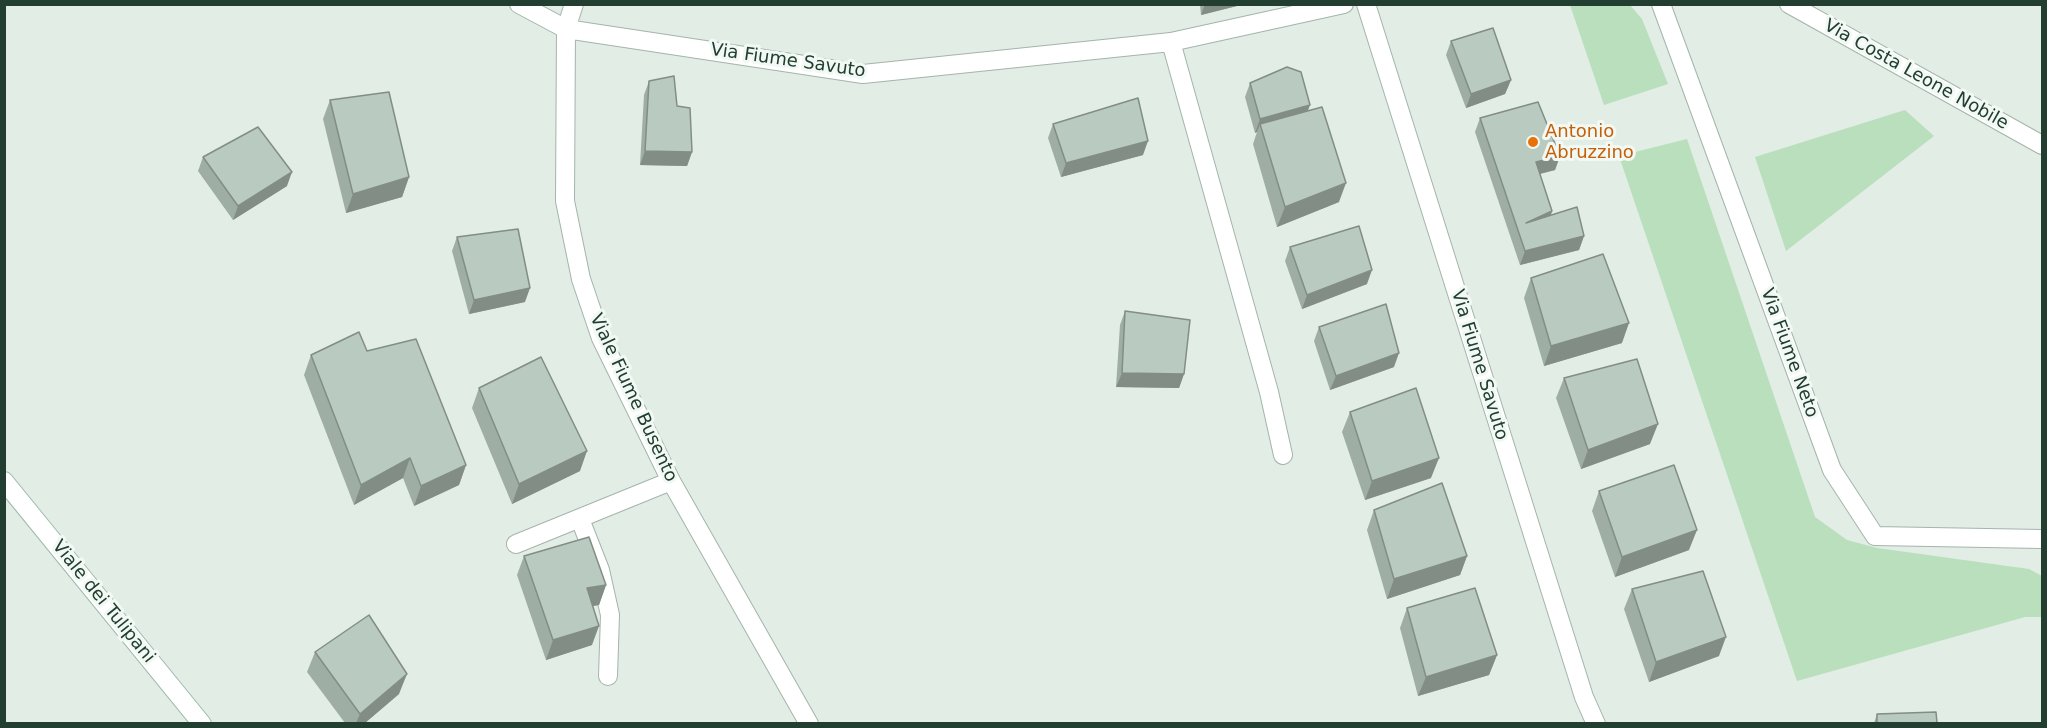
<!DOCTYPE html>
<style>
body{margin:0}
#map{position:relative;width:2047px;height:728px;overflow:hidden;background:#e1ede5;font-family:"DejaVu Sans",sans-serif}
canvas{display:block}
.frame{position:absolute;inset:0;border:6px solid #213e30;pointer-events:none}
</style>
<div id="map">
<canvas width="2047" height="728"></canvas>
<div class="frame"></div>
</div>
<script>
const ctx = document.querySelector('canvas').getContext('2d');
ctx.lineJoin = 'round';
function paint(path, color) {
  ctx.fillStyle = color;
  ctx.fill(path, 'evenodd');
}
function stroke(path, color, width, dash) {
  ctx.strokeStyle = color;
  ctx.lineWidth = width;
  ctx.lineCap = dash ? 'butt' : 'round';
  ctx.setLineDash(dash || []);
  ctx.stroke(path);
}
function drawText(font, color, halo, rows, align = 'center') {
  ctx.font = font + ' "DejaVu Sans",sans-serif';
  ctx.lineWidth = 6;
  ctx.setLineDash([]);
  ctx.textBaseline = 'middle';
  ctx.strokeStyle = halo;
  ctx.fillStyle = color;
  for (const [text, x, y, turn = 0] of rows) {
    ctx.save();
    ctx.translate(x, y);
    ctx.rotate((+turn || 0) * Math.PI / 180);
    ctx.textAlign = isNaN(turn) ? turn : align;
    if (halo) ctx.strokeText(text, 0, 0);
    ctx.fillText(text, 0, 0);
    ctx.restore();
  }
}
paint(new Path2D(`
 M1570,5H1630L1642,19L1668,84L1604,105Z
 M1905,110L1934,136L1786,251L1755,157Z
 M1687,139L1815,517L1847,540L1877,548L2029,569L2042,576V617H2025L1797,681L1619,156Z`), '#b9dfbc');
const minor = new Path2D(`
 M519,4L566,29L863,74L1171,42L1344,4
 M574,4L566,29L565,201L581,279L601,338L671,481L809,724
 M1366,4L1584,697L1596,724
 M1661,4L1832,470L1875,536L2042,539
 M1789,4L2042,145
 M1171,42L1269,392L1283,455
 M580,519L600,570L610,615L608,676
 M516,544L671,481`);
const secondary = new Path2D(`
 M4,481L202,724`);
stroke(minor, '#a4b5ab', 20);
stroke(secondary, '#9fb9ab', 20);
stroke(minor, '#fff', 18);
stroke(secondary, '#fff', 18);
paint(new Path2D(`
 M1200,4H1245L1201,15Z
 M1451,41L1511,80L1505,94L1466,108L1446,55Z
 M649,81L677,106L692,152L687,166L640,165L644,95Z
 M1250,83L1308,111L1339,202L1277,227L1253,144L1257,132L1255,133L1245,97Z
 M330,100L409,177L402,197L346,213L323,119Z
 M1480,118L1560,156L1555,170L1540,174L1552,211L1551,215L1584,236L1579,250L1520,265L1475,132Z
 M1053,124L1143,155L1061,177L1048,138Z
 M203,157L287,186L233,220L198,171Z
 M457,237L525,302L469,314L452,251Z
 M1290,247L1367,284L1302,309L1285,261Z
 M1531,278L1622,343L1544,366L1524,298Z
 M1125,311L1184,374L1179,388L1116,387L1120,325Z
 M1319,327L1394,367L1330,390L1314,341Z
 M367,351L466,465L459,485L414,506L403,478L354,505L304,375L311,355Z
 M1564,378L1650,444L1581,469L1556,398Z
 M479,388L580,471L512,504L472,408Z
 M1350,412L1431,478L1365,500L1342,432Z
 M1599,491L1689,550L1615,577L1592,511Z
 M1374,510L1467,556L1460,575L1387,599L1367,530Z
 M524,556L606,585L599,605L593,606L592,645L546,660L517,575Z
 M1632,589L1719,656L1649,682L1624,609Z
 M1407,608L1497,655L1489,675L1418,696L1400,628Z
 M315,652L399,694L365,723H345L307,672Z
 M1877,714L1937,723H1874Z`), '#9faea5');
paint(new Path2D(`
 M1205,4H1245L1201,15Z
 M1511,80L1505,94L1466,108L1471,94Z
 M1310,105L1305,119L1260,124L1257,132L1255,133L1260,119Z
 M1148,141L1143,155L1061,177L1066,163Z
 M645,151L692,152L687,166L640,165Z
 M1560,156L1555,170L1531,176L1536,162Z
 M292,172L287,186L233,220L238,206Z
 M409,177L402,197L346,213L353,194Z
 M1346,183L1339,202L1277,227L1285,207Z
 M1552,211L1547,226L1526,223Z
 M1584,236L1579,250L1520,265L1525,251Z
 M1372,270L1367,284L1302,309L1307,295Z
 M530,288L525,302L469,314L474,300Z
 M1629,323L1622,343L1544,366L1551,346Z
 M1399,353L1394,367L1330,390L1336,376Z
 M1122,373L1184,374L1179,388L1116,387Z
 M1658,424L1650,444L1581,469L1588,450Z
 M587,451L580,471L512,504L519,484Z
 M410,458L403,478L354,505L361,485Z
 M1439,458L1431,478L1365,500L1372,481Z
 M466,465L459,485L414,506L421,486Z
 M1697,530L1689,550L1615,577L1622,557Z
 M1467,556L1460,575L1387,599L1394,579Z
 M606,585L599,605L580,608L587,588Z
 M599,626L592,645L546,660L553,640Z
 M1726,637L1719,656L1649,682L1656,662Z
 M1497,655L1489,675L1418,696L1426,677Z
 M407,674L399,694L365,723H356L360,714Z`), '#828d86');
const building = new Path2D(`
 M1493,28L1511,80L1471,94L1451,41Z
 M1287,67L1301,72L1310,105L1260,119L1250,83Z
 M674,76L677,106L690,108L692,152L645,151L649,81Z
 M389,92L409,177L353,194L330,100Z
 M1138,98L1148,141L1066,163L1053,124Z
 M1538,102L1560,156L1536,162L1552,211L1526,223L1577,207L1584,236L1525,251L1480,118Z
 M1322,107L1346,183L1285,207L1260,124Z
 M258,127L292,172L238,206L203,157Z
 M1359,226L1372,270L1307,295L1290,247Z
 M518,229L530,288L474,300L457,237Z
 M1603,254L1629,323L1551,346L1531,278Z
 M1386,304L1399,353L1336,376L1319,327Z
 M1125,311L1190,320L1184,374L1122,373Z
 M359,332L367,351L416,339L466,465L421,486L410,458L361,485L311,355Z
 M541,357L587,451L519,484L479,388Z
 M1637,359L1658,424L1588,450L1564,378Z
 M1416,388L1439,458L1372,481L1350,412Z
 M1674,465L1697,530L1622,557L1599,491Z
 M1442,483L1467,556L1394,579L1374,510Z
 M589,537L606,585L587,588L599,626L553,640L524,556Z
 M1703,571L1726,637L1656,662L1632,589Z
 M1475,588L1497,655L1426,677L1407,608Z
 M369,615L407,674L360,714L315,652Z
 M1936,712L1937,723H1877V714Z`);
paint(building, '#b9cac0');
stroke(building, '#828d86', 1.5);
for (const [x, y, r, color] of [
 [1533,142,6,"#e8710a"]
]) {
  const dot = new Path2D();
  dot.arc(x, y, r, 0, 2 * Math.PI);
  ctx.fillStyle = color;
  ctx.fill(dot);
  stroke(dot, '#f2f9f4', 2);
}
drawText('18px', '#213e30', '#f2f9f4', [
 ["Via Fiume Savuto",788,61,8],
 ["Via Costa Leone Nobile",1916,75,29],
 ["Via Fiume Neto",1789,353,70],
 ["Via Fiume Savuto",1479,365,73],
 ["Viale Fiume Busento",633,398,65],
 ["Viale dei Tulipani",103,602,51]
]);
drawText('18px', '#c56008', '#f2f9f4', [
 ["Antonio",1545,132],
 ["Abruzzino",1545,153]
], 'left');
</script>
